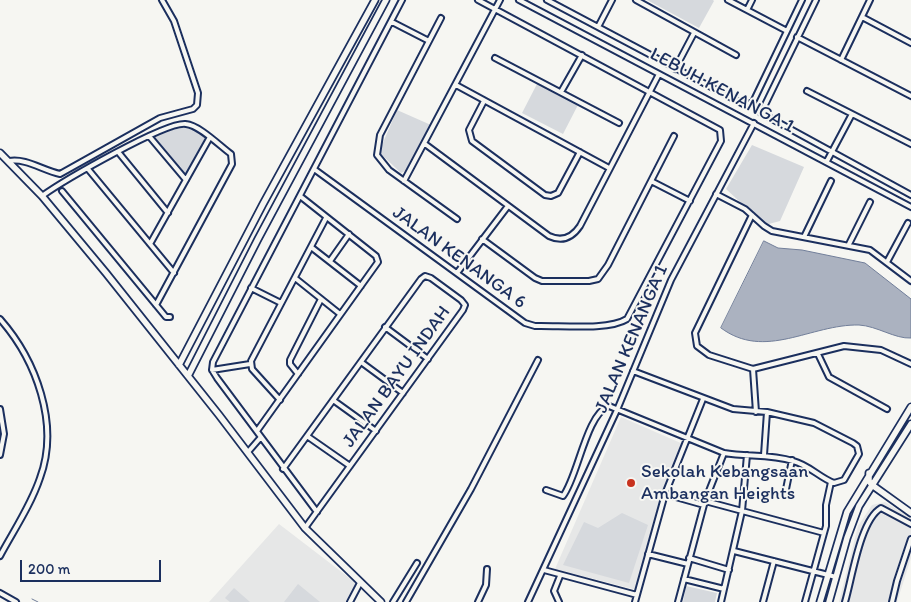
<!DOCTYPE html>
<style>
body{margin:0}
#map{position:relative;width:911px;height:602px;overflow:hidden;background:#f6f6f2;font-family:Itim,sans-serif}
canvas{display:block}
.scale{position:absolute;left:20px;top:560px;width:141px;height:22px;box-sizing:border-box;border:2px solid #1b2f5e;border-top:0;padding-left:6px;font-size:15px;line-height:18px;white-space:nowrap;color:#1b2f5e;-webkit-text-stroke:4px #f6f6f2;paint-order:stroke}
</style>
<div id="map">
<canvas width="911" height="602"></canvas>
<div class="scale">200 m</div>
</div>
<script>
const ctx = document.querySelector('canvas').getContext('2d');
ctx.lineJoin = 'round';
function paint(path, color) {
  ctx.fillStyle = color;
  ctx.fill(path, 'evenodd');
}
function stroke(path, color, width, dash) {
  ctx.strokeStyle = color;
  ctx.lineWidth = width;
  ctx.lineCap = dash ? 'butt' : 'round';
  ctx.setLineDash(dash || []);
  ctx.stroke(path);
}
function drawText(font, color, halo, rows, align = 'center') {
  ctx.font = font + ' Itim,sans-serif';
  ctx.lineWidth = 4;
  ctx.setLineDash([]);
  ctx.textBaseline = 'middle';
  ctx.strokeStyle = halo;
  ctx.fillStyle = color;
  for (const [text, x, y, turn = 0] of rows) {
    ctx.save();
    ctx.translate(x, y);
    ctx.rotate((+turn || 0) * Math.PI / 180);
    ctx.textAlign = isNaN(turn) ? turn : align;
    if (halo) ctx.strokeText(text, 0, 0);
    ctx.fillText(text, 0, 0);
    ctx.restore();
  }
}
paint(new Path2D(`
 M621,417L683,444L656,522L637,590L555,569Z
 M885,502L911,518V558L897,602H839L858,526L872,505Z
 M279,524L356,583L345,602H209Z`), '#e6e7e7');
paint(new Path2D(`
 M647,0H713L714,1L699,28Z
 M538,82L579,103L563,134L522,113Z
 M397,110L431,125L405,171L401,173L381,154L382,145Z
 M189,126L207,139L185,175L154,137L164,132Z
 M752,145L804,167L780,221L765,225L726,189Z
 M622,513L648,525L629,583L563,565L584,522L598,528Z
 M298,584L320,602H284Z
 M686,586L717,593L715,602H683Z
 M234,588L250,602H230L225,598Z`), '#d6d9dd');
const water = new Path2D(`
 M764,241L778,248L802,250L865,263L911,299V338C895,339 877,326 859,325C811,324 765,361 721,328Z`);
paint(water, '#abb2c0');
stroke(water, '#717e99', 1);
stroke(new Path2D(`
 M32,599L38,602`), '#717e99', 1);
const street = new Path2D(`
 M519,0L911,207
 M547,0L745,105L753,102L802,0
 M636,0L736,55
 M728,0L787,31
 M816,0L761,113L911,195
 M747,10L752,0
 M862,17L911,43
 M441,18L380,135L377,155L389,170L457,219
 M392,22L429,41
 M598,27L612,0
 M797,37L911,96
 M495,58L619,123
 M841,60L870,0
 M675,69L694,33
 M456,85L609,168
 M807,91L911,144
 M561,92L582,55
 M484,101L469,130L472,141L545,195L551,196L558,193L580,152
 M149,136L186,180
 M425,144L549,236C562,242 572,238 580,226L659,74
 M119,153L168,213
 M9,161C26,158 42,170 60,174L160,118L193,109L197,105L198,93L174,21L162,0
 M827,161L852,114
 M88,169L174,273
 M314,169L525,323L535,326C558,325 608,331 627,319L721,141L720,130L478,0
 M404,181L500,0
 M651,181L690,201
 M62,191L166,317H170
 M716,194L745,209L764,226L772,231L870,250L911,281
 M42,196C63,181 166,121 186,124C199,125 220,146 231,154L232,164L156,305
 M752,215L695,333L697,346L709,355L753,369L844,346L881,350L911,364
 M804,237L831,181
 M482,239L535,278L542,281H589L598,279L608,265L674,136
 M150,244L210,137
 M849,244L870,202
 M311,247L361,286
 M330,261L349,234
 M887,262L908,223
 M457,273L508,206
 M295,278L340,314
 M251,288L281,303
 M0,319C36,360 60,424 40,478C31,505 14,530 0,556
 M385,327L428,359
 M818,354L829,377L887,409
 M361,362L403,393
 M753,369L756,412
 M212,370L250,364
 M298,374L290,364V360L321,299
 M280,400L252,369L251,361L326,218
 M333,400L376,431
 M0,409L4,434L0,455
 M257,431L378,262L376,256L300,196
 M307,436L350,466
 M248,452L261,437
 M764,455L767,412
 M283,469L421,279L425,276L431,278L461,300L465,305L463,310L305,528
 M546,490L563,496C578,477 586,414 609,406L724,453C747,457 770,454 793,461C809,465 820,478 834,483L844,480L859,454L857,446L853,443L814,423L767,412L733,409L633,371
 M665,494L704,505
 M785,494L792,460
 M705,501L824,533
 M317,512L217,378L212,370L213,362L402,0
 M734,551L836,577
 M648,554L688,564
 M689,558L729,570
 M544,570L637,595
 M684,579L724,589
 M0,593L16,602
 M350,602L360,583
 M393,602L417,563
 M406,602L471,489L538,360
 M478,602L486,585L487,569
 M528,602L617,410L671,280L754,123
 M559,602L554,591L560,576
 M635,602L665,494L703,399
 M678,602L705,501L724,453
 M721,602L742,511L747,455
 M763,602L774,561
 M805,602L826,526V505L831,482
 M845,602C852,579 860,520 881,508L911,524
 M892,602L897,581L911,539`);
const secondary = new Path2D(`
 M0,153L42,196L106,273L219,415L305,528L381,602
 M179,365L263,204L375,0
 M188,376L258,239L386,0
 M869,473V481L872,485L911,513
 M820,602L847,512L911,407
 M829,602L847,538L859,506L911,424`);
stroke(street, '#1b2f5e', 8);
stroke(secondary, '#1b2f5e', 9);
stroke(street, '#f6f6f2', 4);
stroke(secondary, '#f6f6f2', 5.5);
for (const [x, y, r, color] of [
 [631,483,5,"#c8321e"]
]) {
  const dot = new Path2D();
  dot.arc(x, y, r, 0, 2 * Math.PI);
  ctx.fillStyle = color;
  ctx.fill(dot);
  stroke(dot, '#f6f6f2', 2);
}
drawText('19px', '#1b2f5e', '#f6f6f2', [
 ["LEBUH KENANGA 1",722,91,28],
 ["JALAN KENANGA 6",459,258,36],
 ["JALAN KENANGA 1",632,339,-67],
 ["JALAN BAYU INDAH",397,377,-54]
]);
drawText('19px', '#1b2f5e', '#f6f6f2', [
 ["Sekolah Kebangsaan",641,472],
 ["Ambangan Heights",641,494]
], 'left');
</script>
